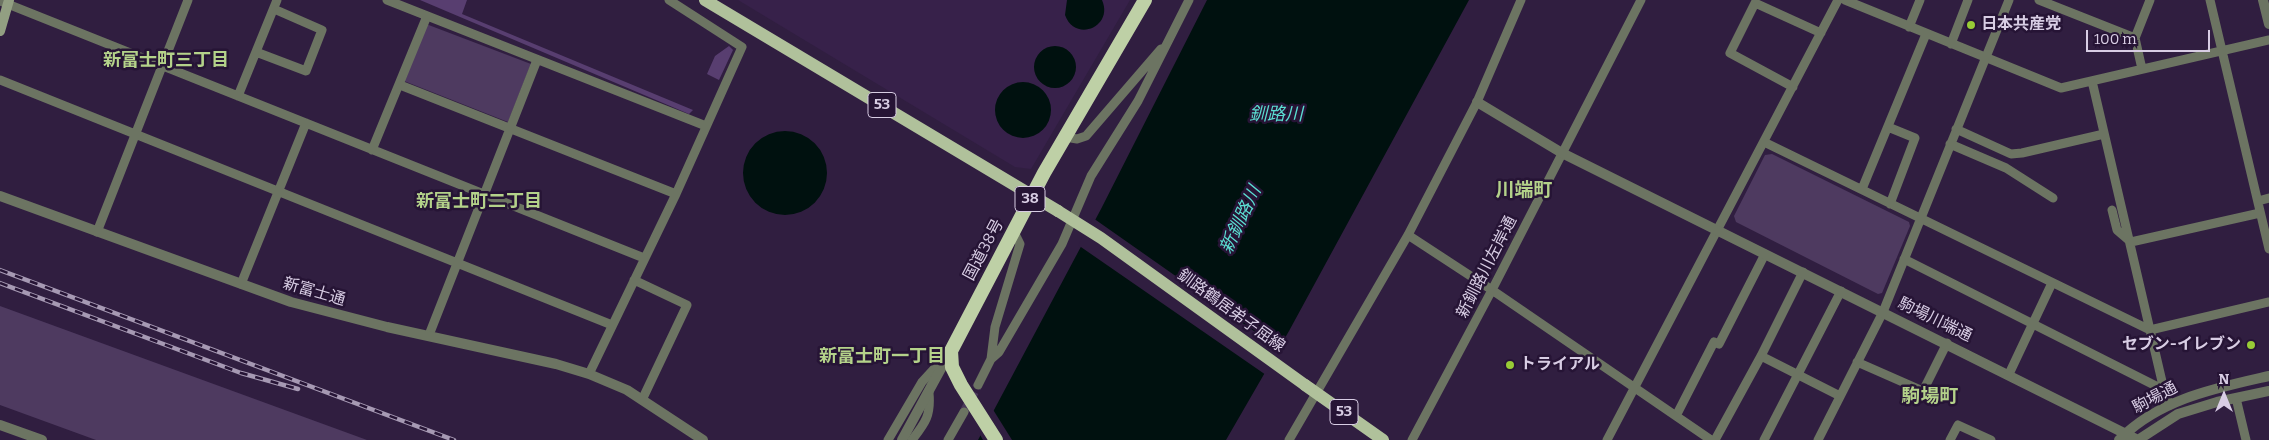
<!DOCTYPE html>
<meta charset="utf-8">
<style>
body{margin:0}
#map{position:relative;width:2269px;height:440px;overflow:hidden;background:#301e40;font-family:Bitter,serif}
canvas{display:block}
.north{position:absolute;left:2199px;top:370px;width:50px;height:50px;-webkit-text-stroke:4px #261435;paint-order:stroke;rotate:0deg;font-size:14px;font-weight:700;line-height:20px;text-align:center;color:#d8cde4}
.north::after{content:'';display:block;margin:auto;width:18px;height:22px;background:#d8cde4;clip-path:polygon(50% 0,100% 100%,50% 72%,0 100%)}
.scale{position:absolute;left:2086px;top:30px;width:124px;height:22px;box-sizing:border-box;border:2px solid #d8cde4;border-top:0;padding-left:6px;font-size:15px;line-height:18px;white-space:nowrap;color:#d8cde4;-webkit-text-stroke:4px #261435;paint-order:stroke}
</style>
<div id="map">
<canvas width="2269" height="440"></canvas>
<div class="north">N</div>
<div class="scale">100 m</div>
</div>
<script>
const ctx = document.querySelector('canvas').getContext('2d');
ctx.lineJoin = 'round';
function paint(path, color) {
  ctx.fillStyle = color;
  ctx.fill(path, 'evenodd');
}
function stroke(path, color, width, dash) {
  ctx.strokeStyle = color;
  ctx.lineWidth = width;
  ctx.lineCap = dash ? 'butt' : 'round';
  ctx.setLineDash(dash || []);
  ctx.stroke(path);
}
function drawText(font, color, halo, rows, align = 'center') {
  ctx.font = font + ' Bitter,"Noto Sans JP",serif';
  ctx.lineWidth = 5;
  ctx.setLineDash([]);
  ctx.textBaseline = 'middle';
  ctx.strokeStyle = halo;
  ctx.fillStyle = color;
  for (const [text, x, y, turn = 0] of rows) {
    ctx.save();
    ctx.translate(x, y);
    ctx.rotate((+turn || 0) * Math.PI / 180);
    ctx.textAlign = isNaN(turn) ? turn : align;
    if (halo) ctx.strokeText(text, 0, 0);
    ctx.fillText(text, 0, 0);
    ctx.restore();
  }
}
paint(new Path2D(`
 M738,0H1130L1031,169L1015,167Z`), '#37214a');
paint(new Path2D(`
 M426,24L531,64L508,122L404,81Z
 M1772,154L1909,222L1910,226L1882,293L1878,294L1736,222L1734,216L1765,155Z
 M0,306L367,440H96L0,405Z`), '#4e3a60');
paint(new Path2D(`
 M420,0H467L462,14L693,110L689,114Z
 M729,46L733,50L719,80L707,74L715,56Z`), '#583e70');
paint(new Path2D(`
 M1067,0H1102C1114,27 1075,43 1065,15Z
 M1207,0H1469L1289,331L1226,440H978L1101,209Z
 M1034 67a21 21 0 1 1 42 0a21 21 0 1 1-42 0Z
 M995 110a28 28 0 1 1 56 0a28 28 0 1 1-56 0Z
 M743 173a42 42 0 1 1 84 0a42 42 0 1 1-84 0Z`), '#00110f');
paint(new Path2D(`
 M1093,218L1281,350L1266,375L1078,245Z
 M992,408L1012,440H983L979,433Z`), '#301e40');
stroke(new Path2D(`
 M964,412L978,385`), '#493859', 9, [9, 4.5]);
stroke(new Path2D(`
 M387,0L706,126
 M1845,0L2061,88L2269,40
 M2039,0L2135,38L2142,69
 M2210,0L2269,249
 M0,1L644,258
 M1909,27L1920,0
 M2135,38L2150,0
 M1951,44L1968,0
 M256,52L306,71L322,30L274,9
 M0,80L612,325
 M2092,81L2164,390L2170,405
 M400,85L676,194
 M1793,87L1730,53L1755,3L1821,33
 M238,96L277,0
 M1888,127L1915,138L1890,204
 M1956,129L2011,154L2022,153L2104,134
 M1065,137L1077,139L1086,136L1161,49
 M1764,142L2150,330L2269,302
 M1950,144L2006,168L2053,198
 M372,150L427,16
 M1862,189L1926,34
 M2258,201L2269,198
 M2112,210L2117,230L2131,242L2260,213
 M97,232L188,0
 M1408,235L1492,290L1711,440
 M1904,259L2164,390
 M634,280L687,305L642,400
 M241,284L306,123
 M429,335L537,60
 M1761,356L1840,396
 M991,359L999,352L1062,244L1091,176L1138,101L1189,0
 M1857,362L1923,391L1947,343
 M589,374L676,194L742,47L669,0
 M2009,374L2052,283
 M978,385L991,359L995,327L1020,244L1014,232
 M2236,398L2246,440
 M1676,416L1714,342L1719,344L1765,254
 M888,440L922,382L944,358
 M912,440C926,422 931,415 929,393
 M948,440L964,412
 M1289,440L1408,235L1477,102L1521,0
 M1412,440L1492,290L1641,0
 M1607,440L1838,0
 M1715,440L1761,356L1803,272
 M1764,440L1841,291
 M1818,440L1883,312L2009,0
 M1950,440L1958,425L1991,440`), '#6c7462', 9);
stroke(new Path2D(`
 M2263,0L2269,24
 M1477,102L1562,153L2138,440
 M0,196L291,302L387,327L556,364L589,374L627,390L703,440
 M0,425L42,440
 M902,440L950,352
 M2119,440C2159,399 2216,388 2269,376
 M2138,440L2178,414L2217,402L2269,391`), '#6c7462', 10);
stroke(new Path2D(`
 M0,31L9,0`), '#929f82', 10);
stroke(new Path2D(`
 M705,0L1058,211
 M1305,385L1383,440`), '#b0c19b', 12);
stroke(new Path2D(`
 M996,440L961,385L952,367L951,351L1044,173L1145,0`), '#bed0a6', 14);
const rail = new Path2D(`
 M0,270L454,440
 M0,283L241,373L298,389`);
stroke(rail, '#a699b3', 4.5);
stroke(rail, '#261435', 2.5, [8]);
stroke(new Path2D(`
 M1058,211L1101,238L1305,385`), '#b0c19b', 12);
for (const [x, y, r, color] of [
 [1971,25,5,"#98cb36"],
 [2251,345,5,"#98cb36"],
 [1510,365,5,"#98cb36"]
]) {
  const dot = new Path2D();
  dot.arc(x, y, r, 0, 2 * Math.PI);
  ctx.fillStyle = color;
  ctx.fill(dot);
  stroke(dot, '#261435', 2);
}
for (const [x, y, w] of [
 [882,105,28],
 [1030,199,30],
 [1344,412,28]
]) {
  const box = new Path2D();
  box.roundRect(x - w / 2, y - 12.5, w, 25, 4);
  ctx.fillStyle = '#261435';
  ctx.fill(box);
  stroke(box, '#d8cde4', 1);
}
drawText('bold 15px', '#d8cde4', null, [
 ["53",882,105],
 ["38",1030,199],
 ["53",1344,412]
]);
drawText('bold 16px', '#d8cde4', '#261435', [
 ["日本共産党",1981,25],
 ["セブン-イレブン",2241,345,"right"],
 ["トライアル",1520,365]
], 'left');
drawText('16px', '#d8cde4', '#261435', [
 ["国道38号",984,250,-62],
 ["新釧路川左岸通",1487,267,-63],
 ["新富士通",314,292,16],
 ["釧路鶴居弟子屈線",1231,311,36],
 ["駒場川端通",1935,320,26],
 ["駒場通",2155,398,-28]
]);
drawText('bold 18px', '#b4d28a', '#261435', [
 ["新富士町三丁目",166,61],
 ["新富士町二丁目",479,202],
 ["新富士町一丁目",882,357]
]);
drawText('italic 18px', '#5bded2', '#261435', [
 ["釧路川",1276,115],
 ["新釧路川",1241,220,-65]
]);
drawText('bold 19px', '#b4d28a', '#261435', [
 ["川端町",1524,191],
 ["駒場町",1930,397]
]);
</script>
